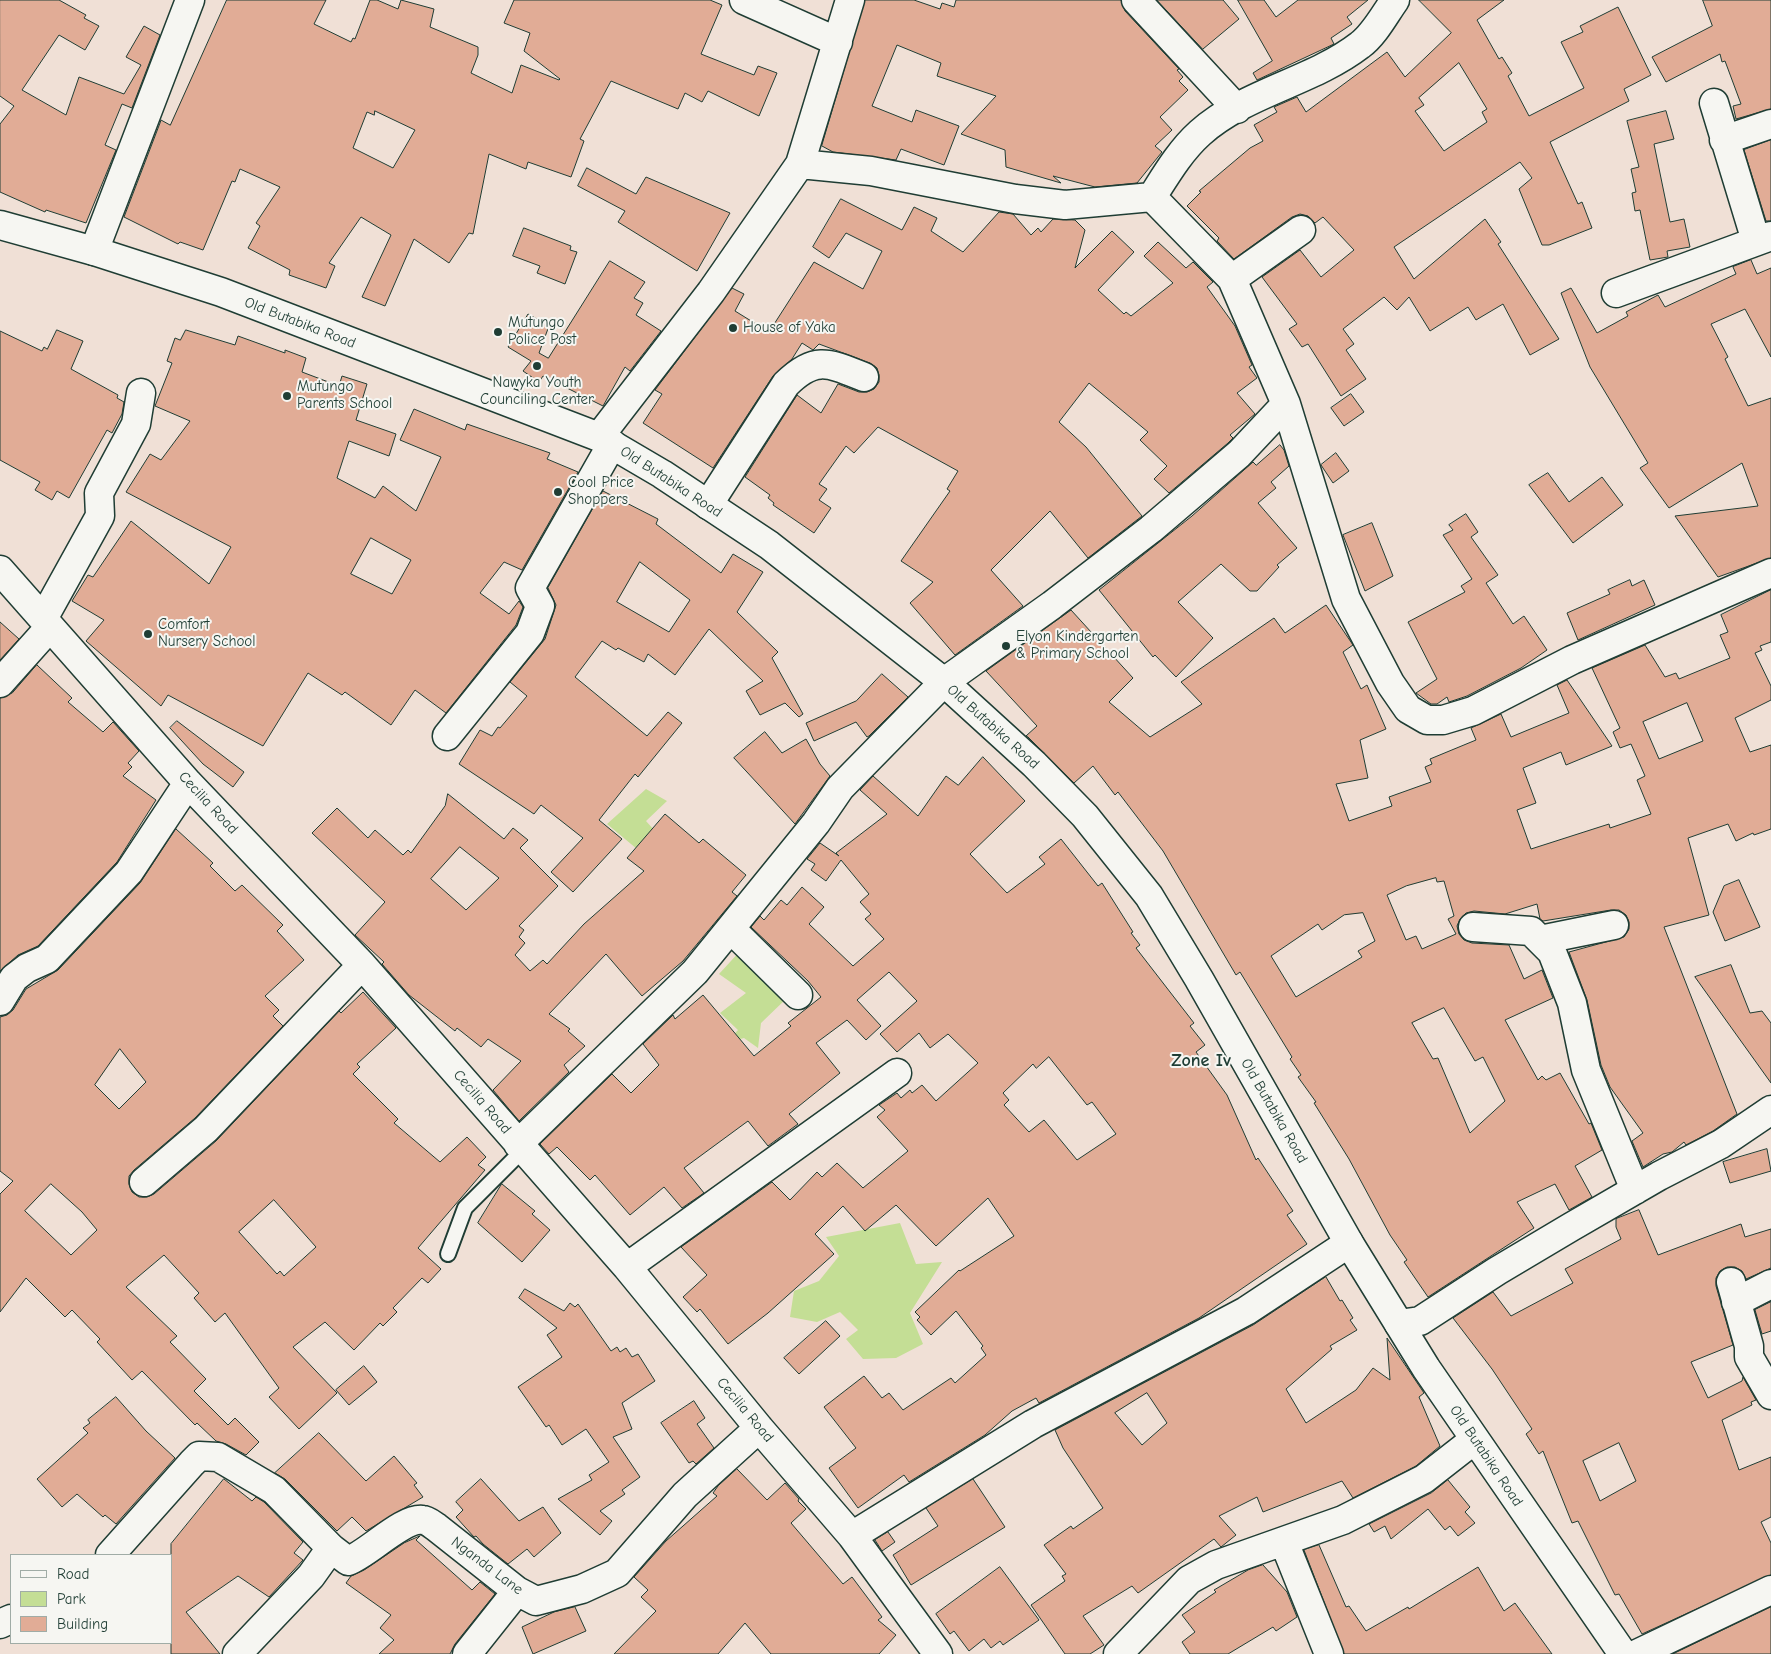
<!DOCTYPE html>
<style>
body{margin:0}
#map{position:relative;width:1771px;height:1654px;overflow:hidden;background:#f0e0d6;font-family:"Comic Neue",sans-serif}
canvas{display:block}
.legend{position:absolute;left:10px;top:1554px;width:162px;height:90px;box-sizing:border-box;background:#f6f6f2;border:1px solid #a0aca6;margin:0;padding:6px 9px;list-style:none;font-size:15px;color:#1f3d34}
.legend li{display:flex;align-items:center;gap:10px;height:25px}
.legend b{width:25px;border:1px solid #a0aca6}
</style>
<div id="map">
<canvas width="1771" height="1654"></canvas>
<ul class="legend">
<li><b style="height:6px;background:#f6f6f2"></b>Road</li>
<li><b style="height:14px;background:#c4de95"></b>Park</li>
<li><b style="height:14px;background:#e1ac96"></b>Building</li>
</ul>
</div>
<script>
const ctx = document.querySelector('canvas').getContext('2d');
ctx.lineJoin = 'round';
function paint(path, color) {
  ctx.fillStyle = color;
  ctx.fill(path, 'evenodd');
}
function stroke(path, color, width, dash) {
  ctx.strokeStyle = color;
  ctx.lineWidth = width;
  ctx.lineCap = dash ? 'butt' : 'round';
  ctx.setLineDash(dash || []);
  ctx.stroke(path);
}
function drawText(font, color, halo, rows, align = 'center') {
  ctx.font = font + ' "Comic Neue",sans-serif';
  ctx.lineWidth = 4;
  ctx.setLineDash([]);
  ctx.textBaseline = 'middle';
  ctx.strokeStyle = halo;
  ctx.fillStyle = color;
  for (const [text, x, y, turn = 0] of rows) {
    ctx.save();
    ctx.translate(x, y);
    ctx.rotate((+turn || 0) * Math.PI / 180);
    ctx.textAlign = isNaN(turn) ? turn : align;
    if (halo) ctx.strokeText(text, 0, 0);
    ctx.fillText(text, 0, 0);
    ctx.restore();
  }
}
paint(new Path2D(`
 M646,789L667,801L646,821L655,831L637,849L607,824Z
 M742,949L787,998L761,1023L758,1048L744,1038L726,1043L738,1030L720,1013L746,993L719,974Z
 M900,1223L916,1264L942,1262L910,1313L923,1344L896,1358L863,1359L846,1339L858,1330L840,1312L817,1322L790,1317L794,1291L819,1281L839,1256L826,1237Z`), '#c4de95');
const building = new Path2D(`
 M0,0H59L86,15L84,18L99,26L85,50L59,35L22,90L66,115L79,77L124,94L141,65L126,57L144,26L160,35L132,108L122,104L105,145L116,150L86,223L46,210L45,212L0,192V124L14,106L0,96Z
 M227,0H326L314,24L351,42L353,38L355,39L370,0H377L398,9L401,0L434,9L430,27L478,47V55L471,73L512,93L521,65L559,80L560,79L524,51L530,33L504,23L514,0H710L722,5L701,54L754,75L758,66L777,73L759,116L708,91L702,102L685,93L678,109L611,81L580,139L584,141L571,177L528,162L526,169L489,154L473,234L469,233L449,263L414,239L385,306L362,297L391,235L361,217L329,263L335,266L326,288L289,275L290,270L248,248L260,226L256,223L280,187L240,169L235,182L232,181L203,250L180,242L178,244L124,217L160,123L161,120L170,125ZM375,111L415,130L393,168L353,148L367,112L374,115Z
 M865,0H914L940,9L942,3L954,7L956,0H1121L1125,11L1179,69L1177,70L1183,77L1179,81L1188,90L1160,117L1172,130L1155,146L1162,152L1137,183L1095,187L1053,176L1061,183L1006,167L1005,150L961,134L996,96L937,76L941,63L897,45L872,106L912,122L916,110L959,126L944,165L901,149L896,160L833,152L822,146Z
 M1157,0H1223L1239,19L1203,49Z
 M1238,0H1264L1276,17L1298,0H1368L1347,17L1352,24L1331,38L1334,44L1257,80L1253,73L1272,61Z
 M1419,0H1504L1477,20L1499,59L1502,57L1512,73L1508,76L1529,116L1584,88L1561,42L1583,32L1580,26L1618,7L1651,75L1624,89L1629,101L1550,142L1578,204L1582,202L1592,228L1549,245H1542L1519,189L1532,178L1520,162L1394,247L1414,279L1485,219L1501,242L1498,244L1559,339L1530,355L1503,304L1476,320L1468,307L1430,331L1409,297L1397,310L1384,297L1343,329L1354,344L1346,350L1366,379L1341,396L1308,344L1302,347L1289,329L1297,324L1262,277L1300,250L1321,277L1354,250L1323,217L1315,223L1308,216L1300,214L1292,217L1234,259L1217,241L1219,238L1187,206L1201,192L1199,191L1250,148L1263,141L1254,125L1277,112L1274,107L1297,97L1306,112L1387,52L1405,77L1451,33ZM1459,63L1487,109L1482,112L1487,122L1444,151L1415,111L1424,105L1419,98Z
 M1703,0H1771V109L1736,119L1733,106L1741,104L1725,61L1722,62L1720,54L1666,82L1652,57L1712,26Z
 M1666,111L1674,139L1654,144L1670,222L1684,219L1690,247L1667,251L1668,257L1650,260L1640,210L1635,211L1632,193L1636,192L1631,169L1639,167L1627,121Z
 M1771,140V221H1766L1744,150Z
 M587,168L636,194L646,177L730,213L697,271L618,222L625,211L578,186Z
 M841,199L902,230L914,207L937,218L931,231L963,252L999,212L1013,214L1031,235L1038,228L1041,232L1053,219L1075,220L1085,230L1075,268L1112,231L1134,252L1098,290L1124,314L1126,312L1131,316L1173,283L1144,256L1158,242L1186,268L1193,262L1213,282L1207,287L1235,326L1252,365L1249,367L1257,378L1237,393L1255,414L1230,435L1233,438L1228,443L1169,493L1154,479L1167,466L1140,440L1148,432L1089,383L1059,422L1086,447L1142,516L1088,558L1050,511L991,570L1023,606L955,655L910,603L933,582L901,561L950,491L947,489L958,471L878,427L854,453L846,446L819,484L827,489L819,500L831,508L814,533L773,505L774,503L768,498L770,495L745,477L797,395L821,413L838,384L859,392H867L874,389L879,382V375L877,368L870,363L819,344L813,350L802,343L792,359L773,376L713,468L643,423L662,394L655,390L732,288L744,294L735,311L769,332L814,262L863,289L882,251L846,233L829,258L813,247Z
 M524,228L571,246L570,250L577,252L565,284L537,273L540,266L513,256Z
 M1751,260L1757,274L1771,268V357L1745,309L1711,324L1728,357L1725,359L1748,406L1771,398V558L1718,577L1675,516L1758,506L1742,463L1669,508L1640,468L1648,463L1590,367L1561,293L1571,288L1597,333L1628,316L1626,312L1658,295L1665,307L1736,274L1733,267Z
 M610,261L645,282L634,298L643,303L636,315L661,331L630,371L625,367L603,406L543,376L539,382L523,371L531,361L508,347L528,314L549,326L539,353L548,358Z
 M57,330L83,341L71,369L118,395L117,398L124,402L122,414L112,433L107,430L69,498L57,491L52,500L35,490L40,482L0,460V331L42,351L44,347L47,349Z
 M186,330L235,345L238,336L285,353V350L306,358L302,372L339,386L342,376L367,384L356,420L396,434L389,456L349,441L337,478L375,498L383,486L416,511L441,457L400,440L414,409L465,430L467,424L550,453L547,459L578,472L522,570L504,562L480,593L509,614L519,601L523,607L516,625L446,713L415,690L391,725L345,692L342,695L308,673L263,746L168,695L161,706L86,641L104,620L72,601L88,575L93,577L131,521L209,584L231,547L126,492L150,454L161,460L190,421L155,406L172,363L167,361L175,338L180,340ZM371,538L411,560L392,594L351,574Z
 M1351,394L1364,412L1344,426L1331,408Z
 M1280,445L1284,450L1289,466L1271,482L1276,488L1258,503L1297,548L1277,565L1279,567L1257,591H1250L1221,564L1178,602L1213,638L1176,677L1155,655L1153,657L1099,590L1192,516L1253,462L1256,465Z
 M1336,453L1349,471L1333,483L1321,465Z
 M1548,473L1569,502L1602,477L1623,505L1573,543L1529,485Z
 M603,491L658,519L656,524L721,573L733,554L763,572L737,612L778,652L772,658L803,714L799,717L785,703L760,715L746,691L763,681L709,629L675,675L648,654L644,662L618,648L616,650L602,641L575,677L647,736L668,712L682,723L638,777L635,774L599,820L622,839L573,892L551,872L583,838L541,805L534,814L459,764L480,730L492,736L498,727L500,728L527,696L510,682L545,639L556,605L548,588ZM640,562L690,600L669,632L617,602Z
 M1466,514L1478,532L1471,537L1498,575L1486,583L1513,624L1524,616L1547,650L1521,668L1467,696L1449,702L1447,697L1437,704H1431L1416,693L1437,679L1408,622L1465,592L1461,586L1472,579L1443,535L1453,530L1449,525Z
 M1372,523L1393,576L1365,591L1343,535Z
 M1630,580L1632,586L1644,580L1655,605L1578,640L1567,613L1610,594L1608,590Z
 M1771,590V642L1760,646L1762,650L1755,653L1771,686V700L1735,718L1750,752L1771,745V829L1754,835L1753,833L1736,841L1728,824L1688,838L1709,915L1664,927L1737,1114L1713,1131L1686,1145L1684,1142L1672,1152L1663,1154L1643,1167L1632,1141L1643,1133L1610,1087L1601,1065L1587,1000L1569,952L1624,937L1629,929V922L1626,915L1619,910H1611L1543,921L1540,919L1537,904L1505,914L1474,911L1466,913L1460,919L1457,926L1459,934L1464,940L1472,943L1509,945L1524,979L1542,970L1553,998L1505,1020L1538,1080L1542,1076L1546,1080L1560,1073L1589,1124L1591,1123L1602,1150L1575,1166L1592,1197L1569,1210L1555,1184L1517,1202L1534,1228L1428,1297L1404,1262L1407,1260L1390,1235L1349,1159L1314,1103L1316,1102L1298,1077L1301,1075L1290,1059L1292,1057L1240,972L1236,975L1163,851L1118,792L1115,795L1093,766L1074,783L1028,737L1026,736L1037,726L986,671L1071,610L1133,678L1109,702L1150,737L1202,704L1181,682L1274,618L1285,633L1326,605L1353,645L1343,652L1361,689L1367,685L1386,729L1360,740L1368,778L1336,784L1349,821L1392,806L1389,797L1431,782L1425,767L1432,764L1430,759L1476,740L1471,728L1501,714L1511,737L1569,713L1557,685L1567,680L1612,746L1566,765L1561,752L1523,768L1536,803L1517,810L1531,849L1609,824L1610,828L1651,814L1637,780L1645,776L1631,744L1620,748L1613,732L1620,728L1592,668L1645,645L1665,677L1676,673L1679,679L1730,658L1720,635L1728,632L1721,615ZM1687,703L1703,741L1659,759L1643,722ZM1436,878L1437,882L1444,881L1454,916L1448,919L1456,934L1422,949L1416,936L1406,940L1387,895L1406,886ZM1363,913L1375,941L1358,951L1362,957L1296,997L1271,956L1318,924L1322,930L1344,915ZM1444,1008L1475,1061L1483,1057L1505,1101L1470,1133L1438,1058L1433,1059L1412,1023Z
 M0,622L19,639L0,660Z
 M37,665L72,698L68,702L103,732L113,722L139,751L128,763L132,767L123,776L156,800L117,862L38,946L18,955L0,971V698L12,693Z
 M882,674L908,697L869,736L867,737L856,722L814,741L806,723L856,701Z
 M177,721L244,772L233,787L203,764L170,728Z
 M765,732L782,753L806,739L820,764L830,776L795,824L734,758Z
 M983,757L1025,801L970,854L1007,893L1045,864L1039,857L1061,839L1098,886L1102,883L1133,932L1131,933L1140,945L1136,948L1194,1023L1190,1026L1205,1045L1196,1052L1227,1095L1256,1160L1258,1158L1293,1211L1287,1215L1307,1244L1199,1318L1039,1403L1036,1398L1012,1411L985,1435L909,1482L904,1475L858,1508L829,1468L856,1448L824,1407L864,1376L882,1398L889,1393L903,1410L951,1378L955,1383L986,1355L981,1348L983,1346L956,1311L931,1335L917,1320L920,1317L915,1312L959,1270L960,1271L1014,1236L988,1198L936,1246L896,1205L865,1231L843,1206L815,1234L834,1254L768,1313L728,1344L700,1309L697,1312L683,1297L707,1275L681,1247L772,1182L790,1200L817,1172L822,1177L837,1163L863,1188L908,1151L877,1117L885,1110L879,1105L897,1093L901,1098L910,1090L912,1093L922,1085L936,1101L978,1063L948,1034L930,1048L919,1033L897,1052L880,1034L917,1001L889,972L857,1000L881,1026L866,1040L847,1020L816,1043L840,1073L789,1114L798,1124L768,1146L748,1121L684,1168L704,1193L682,1208L664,1187L630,1215L595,1175L590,1180L557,1147L549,1154L540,1144L612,1074L631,1093L659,1065L643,1044L673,1015L675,1019L703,995L754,1056L791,1026L788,1023L821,997L808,981L751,927L760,916L764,920L781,900L787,905L802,887L824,907L809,924L853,966L884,939L865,919L871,914L860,902L869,894L841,860L826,881L811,870L815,864L807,859L820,843L839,856L836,853L887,814L860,790L873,776L918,816L946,776L958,785ZM1049,1057L1087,1105L1092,1102L1116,1134L1077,1160L1044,1120L1029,1132L1004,1105L1009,1100L1003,1093L1033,1064L1036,1068Z
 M448,794L504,839L513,828L528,840L520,848L558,886L519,926L524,930L519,937L525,943L515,955L530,971L543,960L547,964L584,924L644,871L627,858L665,814L699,843L703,839L746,875L732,892L737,896L683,961L642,996L606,954L549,1014L570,1029L568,1031L585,1046L564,1065L569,1072L519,1121L493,1090L521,1061L488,1039L481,1047L457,1028L455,1031L409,995L382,964L384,962L355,935L385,902L312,833L337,808L368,838L375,830L403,855L408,850L411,853L445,806ZM460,847L499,878L466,910L431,879Z
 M176,829L213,863L210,866L235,891L242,885L283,925L277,931L304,960L265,996L279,1010L273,1016L283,1026L195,1118L134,1170L129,1176V1184L132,1192L139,1197H147L154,1194L216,1141L339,1011L341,1013L363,992L396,1028L357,1064L360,1067L353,1074L398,1119L394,1123L440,1162L467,1137L486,1157L478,1165L485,1170L418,1248L441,1269L428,1283L422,1278L393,1308L397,1312L383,1326L380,1323L354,1350L325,1322L293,1347L337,1393L299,1429L269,1397L279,1388L225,1313L215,1322L194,1298L199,1293L164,1255L126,1287L177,1336L170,1342L206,1379L194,1391L228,1425L235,1418L259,1442L246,1455L226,1444L216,1441L197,1423L195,1425L142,1371L132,1380L97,1342L100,1339L72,1310L65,1317L26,1278L0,1312V1194L13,1181L0,1171V1017L7,1015L13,1010L26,989L58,970L140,883ZM120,1049L146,1082L119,1109L95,1085ZM51,1184L82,1212L97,1230L71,1255L25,1211ZM274,1200L316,1247L284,1276L280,1271L277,1274L239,1232Z
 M1739,880L1760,927L1725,941L1713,912L1724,886Z
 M1731,965L1750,1013L1762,1011L1771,1023V1083L1695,977Z
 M1767,1149L1771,1171L1730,1183L1723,1162Z
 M502,1184L535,1211L532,1214L550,1230L522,1262L478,1223Z
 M1639,1210L1658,1255L1741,1224L1745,1237L1771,1229V1268L1746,1279L1742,1271L1735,1267H1727L1720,1271L1716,1278V1286L1733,1345L1691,1362L1708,1398L1742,1381L1743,1377L1756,1400L1751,1402L1752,1405L1722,1420L1739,1470L1771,1457V1517L1761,1522L1771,1543V1575L1642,1634L1619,1594L1615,1595L1578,1521L1572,1523L1543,1451L1539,1454L1526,1434L1532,1429L1492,1369L1453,1318L1493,1292L1511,1316L1573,1283L1565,1269L1621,1239L1616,1227V1219ZM1619,1443L1636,1481L1600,1501L1583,1461Z
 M1326,1277L1340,1301L1342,1300L1353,1318L1350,1320L1357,1330L1330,1346L1332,1349L1286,1389L1306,1423L1356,1390L1373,1368L1390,1380L1387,1338L1424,1393L1419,1397L1440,1446L1416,1466L1353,1498L1342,1481L1263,1512L1257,1497L1219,1516L1236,1535L1221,1547L1214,1539L1138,1593L1132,1586L1083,1616L1104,1645L1090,1654H1065L1031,1605L1065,1581L1062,1576L1066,1574L1044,1545L1071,1526L1073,1529L1103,1508L1063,1448L1055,1430L1253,1325ZM1147,1393L1167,1423L1142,1445L1115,1413Z
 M525,1289L564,1311L570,1303L575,1307L578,1304L611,1351L617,1347L620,1352L626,1348L632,1357L638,1354L655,1381L622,1403L632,1429L613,1437L640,1477L622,1490L625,1494L600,1511L612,1521L600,1535L558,1499L592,1480L589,1475L609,1462L586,1429L562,1445L549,1425L546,1427L518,1387L562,1357L547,1335L557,1328L519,1298Z
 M1771,1302V1331L1762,1334L1755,1310Z
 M826,1321L840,1336L799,1374L784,1358Z
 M364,1366L377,1382L349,1405L336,1390Z
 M116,1397L146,1431L175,1458L116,1524L105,1515L103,1517L77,1494L62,1507L37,1479L88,1433L83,1428L90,1423L88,1420Z
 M694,1401L705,1418L697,1424L714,1448L696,1464L693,1461L689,1463L661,1423Z
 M319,1433L366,1481L394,1456L417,1483L414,1485L423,1497L366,1531L352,1517L337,1531L285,1479L275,1473Z
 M737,1469L767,1500L785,1483L799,1499L798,1501L806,1509L791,1523L843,1584L852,1577L882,1617L878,1620L896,1635L879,1654H771L745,1623L718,1654H614L656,1611L641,1597L648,1590L634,1577L666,1541L717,1496L713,1493L718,1486Z
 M224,1479L252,1501L256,1497L264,1502L303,1542L294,1553L303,1560L269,1597L238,1576L186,1612L220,1654H171V1544Z
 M481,1479L519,1521L543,1507L561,1533L534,1557L527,1549L508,1564L483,1544L476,1536L474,1537L456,1517L463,1510L456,1502Z
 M973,1479L1005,1527L911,1585L893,1555L938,1526L926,1508Z
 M1448,1480L1470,1507L1465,1512L1475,1523L1458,1536L1450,1526L1445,1530L1428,1509L1391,1539L1385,1526L1374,1532L1369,1524L1431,1493Z
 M888,1532L895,1542L882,1551L875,1540Z
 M420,1536L416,1540L472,1590L480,1582L495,1594L455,1644L450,1654H379L394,1640L380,1628L391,1615L346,1583L351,1576L364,1570L404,1543Z
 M1319,1545L1346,1607L1349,1606L1366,1631L1408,1607L1409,1609L1478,1567L1504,1611L1515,1603L1552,1654H1344L1304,1550Z
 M1263,1565L1287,1592L1297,1617L1276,1631L1273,1627L1228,1654H1190L1182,1642L1195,1632L1182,1615L1216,1592L1214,1590L1248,1570Z
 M1000,1567L1039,1620L1003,1645L1000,1641L991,1648L984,1639L969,1651L954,1631L950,1634L936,1614Z
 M575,1607L586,1631L533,1654L522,1627L554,1612Z
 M1771,1607V1654H1673Z`);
paint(building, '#e1ac96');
stroke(building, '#1f3d34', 1);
const service = new Path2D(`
 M448,1254L465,1208L523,1150`);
const minor = new Path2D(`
 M744,0L838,42
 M1136,0L1237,109
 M1714,103L1756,241
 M1724,140L1771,124
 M800,164L871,171L1015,199L1065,205L1152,197C1166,175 1180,151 1200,133C1246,92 1312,82 1360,45C1374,35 1385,14 1395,0
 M94,251L190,0
 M1232,279L1301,230
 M1616,293L1771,236
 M1286,404L1346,599L1390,683L1408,709L1427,720H1443L1473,711L1572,660L1771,573
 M599,437L711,292L800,164L850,0
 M708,505L786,384C815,355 829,363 864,377
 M0,570L188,783L362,965L627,1267L759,1428L852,1536L938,1654
 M43,619L100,516L99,493L136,424L141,393
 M0,683L50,627
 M447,736L530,633L540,606L530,588L612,444
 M1473,927L1531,931L1552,952L1572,1003L1586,1070L1635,1190
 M731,929L798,995
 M1540,940L1614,925
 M0,1001L14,978L27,968L47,959L129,872L188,783
 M518,1144L695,972L816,823L840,788L944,682L1052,605L1151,529L1239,454L1286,404L1232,279L1152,197
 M144,1182L206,1129L362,965
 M627,1267L897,1073
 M1731,1282L1749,1346V1357L1771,1395
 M1736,1302L1771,1284
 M1399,1324L1420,1321L1497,1271L1571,1227L1659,1176L1721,1144L1771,1110
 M852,1536L1033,1424L1246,1311L1349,1243
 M1284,1542L1329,1654
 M110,1555L192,1463L199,1456L218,1457L274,1490L331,1548L348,1561C368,1554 403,1517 423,1520C427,1520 433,1525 436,1527L517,1591L536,1601L582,1589L617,1573L685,1495L759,1428
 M0,1624L11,1619
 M237,1654L311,1576L331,1548
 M467,1654L517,1591
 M1118,1654L1189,1580L1216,1565L1343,1520L1424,1479L1474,1440
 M1637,1654L1771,1590`);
const secondary = new Path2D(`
 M0,225L94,251L221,292L599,437L662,474L769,545L944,682L1034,764L1085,816L1149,896L1199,979L1349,1243L1426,1368L1623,1654`);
stroke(service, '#1f3d34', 18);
stroke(minor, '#1f3d34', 31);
stroke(secondary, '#1f3d34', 31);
stroke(service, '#f6f6f2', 14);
stroke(minor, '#f6f6f2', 28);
stroke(secondary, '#f6f6f2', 28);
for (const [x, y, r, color] of [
 [733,328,5,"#1f3d34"],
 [498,332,5,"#1f3d34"],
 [537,366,5,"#1f3d34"],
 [287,396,5,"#1f3d34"],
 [558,492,5,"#1f3d34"],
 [148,634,5,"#1f3d34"],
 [1006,646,5,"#1f3d34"]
]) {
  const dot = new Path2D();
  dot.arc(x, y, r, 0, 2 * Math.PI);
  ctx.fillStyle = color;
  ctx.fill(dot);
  stroke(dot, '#f6f6f2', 2);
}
drawText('15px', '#1f3d34', '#f6f6f2', [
 ["Old Butabika Road",300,323,21],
 ["Old Butabika Road",671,482,33],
 ["Old Butabika Road",993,727,42],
 ["Cecilia Road",208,803,47],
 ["Cecilia Road",482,1102,49],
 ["Old Butabika Road",1274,1111,60],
 ["Cecilia Road",745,1410,50],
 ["Old Butabika Road",1486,1456,56],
 ["Nganda Lane",487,1566,37]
]);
drawText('15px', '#1f3d34', '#f6f6f2', [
 ["Mutungo",508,323],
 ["Police Post",508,340],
 ["House of Yaka",743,328],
 ["Nawyka Youth",537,383,"center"],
 ["Counciling Center",537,400,"center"],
 ["Mutungo",297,387],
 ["Parents School",297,404],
 ["Cool Price",568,483],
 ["Shoppers",568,500],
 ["Comfort",158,625],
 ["Nursery School",158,642],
 ["Elyon Kindergarten",1016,637],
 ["& Primary School",1016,654]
], 'left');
drawText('bold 18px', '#1f3d34', '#f6f6f2', [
 ["Zone Iv",1201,1061]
]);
</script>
